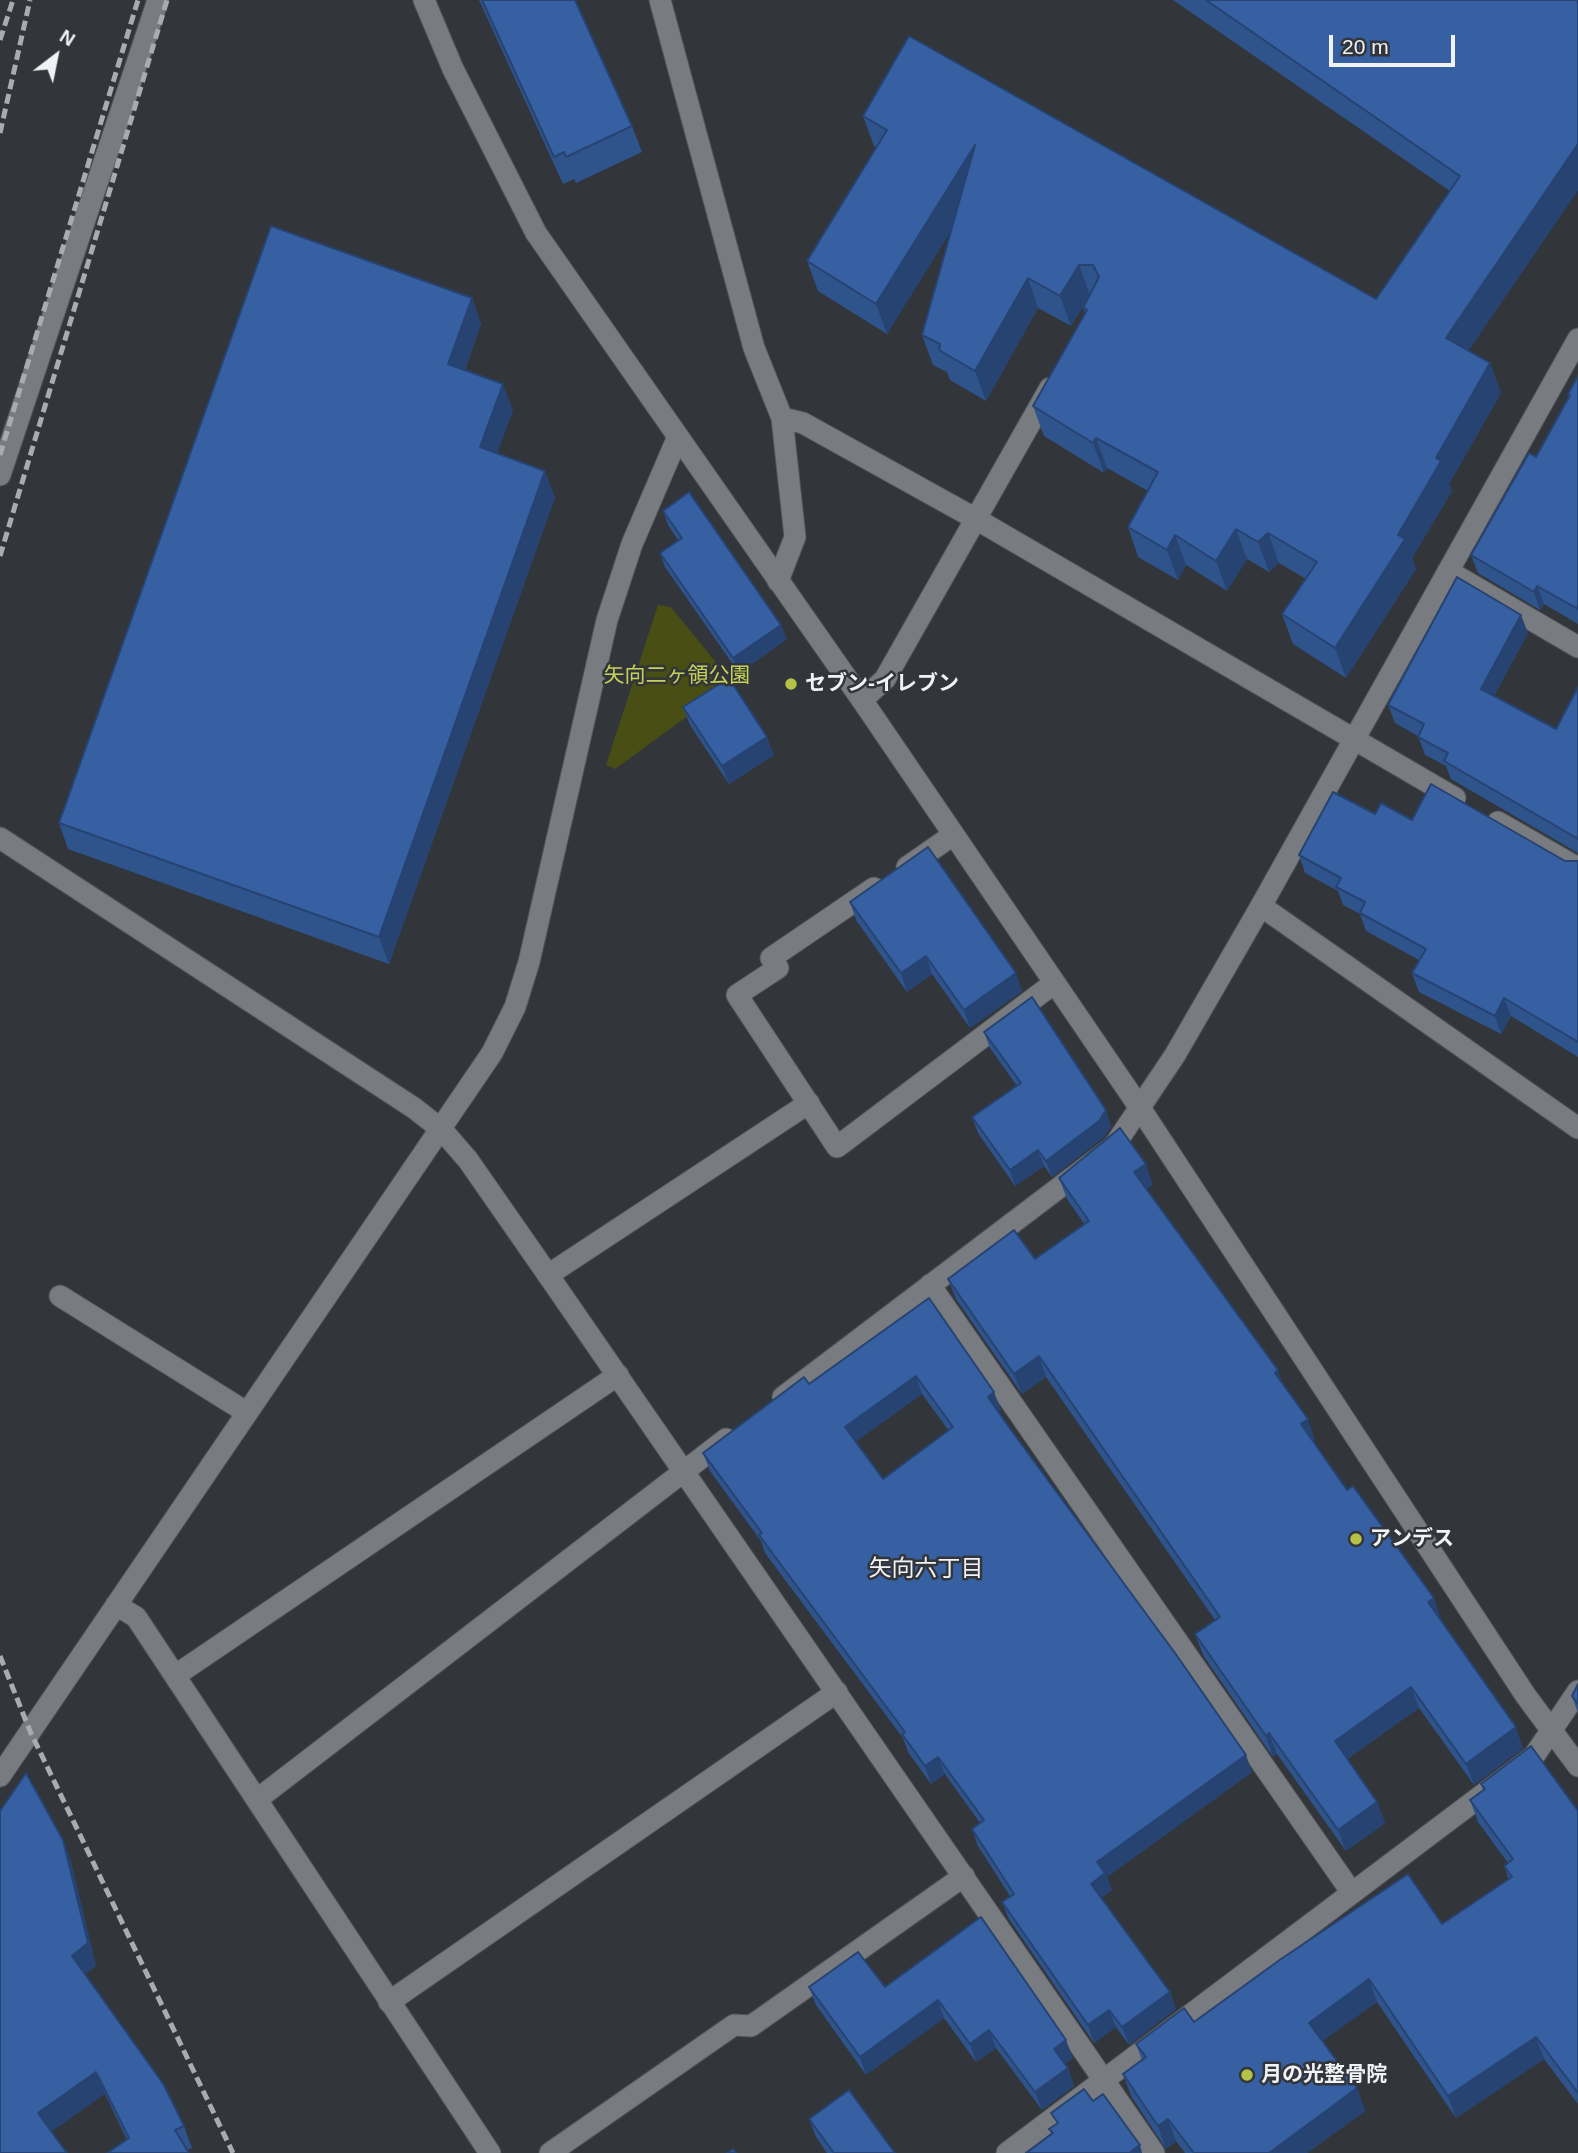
<!DOCTYPE html>
<meta charset="utf-8">
<style>
body{margin:0}
#map{position:relative;width:1578px;height:2153px;overflow:hidden;background:#32353a;font-family:Arial,sans-serif}
canvas{display:block}
.north{position:absolute;left:21px;top:21px;width:70px;height:70px;-webkit-text-stroke:5px #32353a;paint-order:stroke;rotate:32deg;font-size:19px;font-weight:700;line-height:28px;text-align:center;color:#f0f2f5}
.north::after{content:'';display:block;margin:auto;width:24px;height:32px;background:#f0f2f5;clip-path:polygon(50% 0,100% 100%,50% 72%,0 100%)}
.scale{position:absolute;left:1329px;top:35px;width:126px;height:32px;box-sizing:border-box;border:4px solid #f0f2f5;border-top:0;padding-left:9px;font-size:21px;line-height:24px;white-space:nowrap;color:#f0f2f5;-webkit-text-stroke:5px #32353a;paint-order:stroke}
</style>
<div id="map">
<canvas width="1578" height="2153"></canvas>
<div class="north">N</div>
<div class="scale">20 m</div>
</div>
<script>
const ctx = document.querySelector('canvas').getContext('2d');
ctx.lineJoin = 'round';
function paint(path, color) {
  ctx.fillStyle = color;
  ctx.fill(path, 'evenodd');
}
function stroke(path, color, width, dash) {
  ctx.strokeStyle = color;
  ctx.lineWidth = width;
  ctx.lineCap = dash ? 'butt' : 'round';
  ctx.setLineDash(dash || []);
  ctx.stroke(path);
}
function drawText(font, color, halo, rows, align = 'center') {
  ctx.font = font + ' Arial,"Noto Sans JP",sans-serif';
  ctx.lineWidth = 5;
  ctx.setLineDash([]);
  ctx.textBaseline = 'middle';
  ctx.strokeStyle = halo;
  ctx.fillStyle = color;
  for (const [text, x, y, turn = 0] of rows) {
    ctx.save();
    ctx.translate(x, y);
    ctx.rotate((+turn || 0) * Math.PI / 180);
    ctx.textAlign = isNaN(turn) ? turn : align;
    if (halo) ctx.strokeText(text, 0, 0);
    ctx.fillText(text, 0, 0);
    ctx.restore();
  }
}
paint(new Path2D(`
 M658,605L671,607L718,665L720,684L711,699L615,769L606,765Z`), '#494e15');
const lane = new Path2D(`
 M907,867L953,835
 M874,888L771,958L778,968L737,995L837,1147L1053,984
 M1261,906L1578,1128
 M548,1275L809,1103
 M930,1285L1352,1893
 M60,1296L246,1412
 M176,1675L618,1375
 M389,2002L837,1692
 M550,2153L734,2025L751,2026L964,1876`);
const street = new Path2D(`
 M660,0L754,348L782,418L795,537L778,581
 M782,418L803,423L976,519L1455,798
 M0,475L158,0
 M1448,571L1578,647
 M862,700L885,679L1050,388
 M1498,822L1578,868
 M442,1130L468,1160L548,1275L1154,2153
 M783,1397L1114,1146L1175,1055L1261,906L1578,339
 M259,1798L726,1439
 M1007,2153L1534,1756L1578,1691`);
const secondary = new Path2D(`
 M424,0L453,69L536,233L862,700L1140,1108L1526,1696L1578,1766
 M0,838L414,1108L442,1130
 M116,1605L136,1617L144,1629L490,2153
 M0,1776L492,1053L515,1007L529,962L607,620L632,544L677,439`);
stroke(lane, '#525458', 23);
stroke(street, '#525458', 23);
stroke(secondary, '#525458', 23);
stroke(lane, '#787b80', 21);
stroke(street, '#787b80', 21);
stroke(secondary, '#787b80', 21);
stroke(new Path2D(`
 M0,40L13,0
 M0,133L30,0
 M0,455L138,0
 M0,556L167,0
 M0,1656L30,1731L233,2153`), '#a9abaf', 5, [10, 5]);
paint(new Path2D(`
 M479,0H575L632,126L642,152L576,183L574,179L563,184Z
 M1173,0H1578V190L1468,351L1490,363L1501,393L1449,484L1452,491L1412,558L1416,569L1346,678L1293,644L1282,614L1306,579L1279,563L1269,572L1247,559L1227,591L1186,565L1178,580L1138,557L1128,527L1148,491L1107,468L1104,473L1044,436L1033,406L1085,314L1083,308L1089,297L1071,326L1038,308L986,401L950,380L947,372L933,365L922,335L951,230L887,334L818,291L807,261L876,148L874,146L863,116L1376,299L1450,191Z
 M472,298L481,324L465,370L513,410L497,453L555,497L389,964L68,849L59,823Z
 M1578,376V624L1544,604L1540,610L1478,573L1471,555L1536,457L1569,397L1568,394Z
 M663,511L787,639L739,673L665,567L660,553L678,540L668,525Z
 M1528,633L1494,696L1556,729L1578,687V853L1451,779L1446,766L1425,755L1418,736L1395,723L1388,705Z
 M683,707L774,755L729,784L690,725Z
 M1375,814L1412,820L1565,861H1578V1057L1511,1016L1501,1034L1419,992L1412,973L1419,960L1366,931L1360,914L1343,905L1338,891L1305,873L1299,855Z
 M850,902L1022,991L970,1028L932,974L907,992L856,920Z
 M984,1032L1111,1126L1104,1137L1052,1177L1044,1166L1015,1186L978,1133L972,1117L1017,1086L990,1048Z
 M1059,1178L1153,1185L1147,1189L1283,1384L1315,1440L1313,1441L1441,1619H1440L1523,1748L1474,1785L1419,1708L1347,1759L1377,1802L1385,1823L1346,1851L1277,1754L1273,1757L1203,1655L1195,1634L1215,1620L1046,1377L1022,1394L956,1299L948,1279L1035,1259L1085,1225L1067,1199Z
 M929,1298L1001,1410L998,1412L1252,1772L1107,1877L1112,1890L1101,1898L1170,1992L1176,2009L1129,2045L1116,2027L1094,2043L1009,1919L1002,1902L1010,1896L978,1846L972,1829L980,1823L945,1774L931,1784L908,1752L903,1738L765,1553L761,1541L710,1471L703,1453L809,1384ZM922,1394L949,1431L883,1479L855,1442Z
 M1578,1684V1713L1572,1696Z
 M1481,1784L1578,1811V2104L1544,2059L1456,2118L1377,2002L1322,2041L1357,2088L1365,2111L1307,2153H1185L1176,2141L1166,2149L1131,2096L1123,2074L1142,2060L1136,2044L1194,2022L1442,1924L1509,1880L1504,1866L1508,1863L1478,1822L1470,1800L1483,1790Z
 M63,1840L71,1862L96,1966L85,1974L184,2126L192,2148L187,2150L127,2140L105,2094L0,2153Z
 M981,1917L1073,2058L1065,2064L1068,2068L1074,2086L1042,2110L996,2048L976,2062L944,2018L866,2075L816,2005L809,1987H885Z
 M809,2119L895,2153H827L816,2137Z`), '#2f538b');
paint(new Path2D(`
 M1578,144V190L1457,368L1446,338Z
 M975,145L986,175L887,334L876,304Z
 M1079,265L1090,295L1071,326L1060,296Z
 M1028,278L1038,308L986,401L975,371Z
 M472,298L481,324L457,391L448,364Z
 M1490,363L1501,393L1449,484L1452,491L1412,558L1416,569L1346,678L1335,648L1398,535L1436,458Z
 M503,384L513,410L490,474L480,447Z
 M1096,438L1107,468L1104,473L1093,443Z
 M545,471L555,497L389,964L379,937Z
 M1236,529L1247,559L1227,591L1216,561Z
 M1268,533L1279,563L1269,572L1258,542Z
 M1175,535L1186,565L1178,580L1167,550Z
 M1537,586L1544,604L1540,610L1534,592Z
 M1521,615L1528,633L1488,707L1481,689Z
 M781,625L787,639L739,673L733,658Z
 M767,737L774,755L729,784L722,766Z
 M926,956L932,974L907,992L901,973Z
 M1016,973L1022,991L970,1028L964,1010Z
 M1504,998L1511,1016L1501,1034L1495,1016Z
 M1106,1110L1111,1126L1104,1137L1052,1177L1046,1161Z
 M1038,1150L1044,1166L1015,1186L1010,1170Z
 M1146,1164L1153,1185L1142,1193L1134,1172Z
 M1039,1356L1046,1377L1022,1394L1014,1374Z
 M1278,1370L1285,1391L1275,1373Z
 M916,1376L922,1394L851,1445L845,1427Z
 M994,1392L1001,1410L994,1414L988,1397Z
 M1308,1419L1315,1440L1308,1445L1301,1424Z
 M1434,1598L1441,1619L1435,1623L1428,1602Z
 M1411,1687L1419,1708L1342,1762L1335,1741Z
 M1516,1727L1523,1748L1474,1785L1466,1764Z
 M1269,1733L1277,1754L1273,1757L1266,1736Z
 M1246,1755L1252,1772L1107,1877L1112,1890L1097,1901L1091,1884L1097,1862Z
 M938,1757L945,1774L931,1784L925,1766Z
 M1377,1802L1385,1823L1346,1851L1338,1830Z
 M63,1840L71,1862L96,1966L80,1978L72,1956Z
 M1369,1979L1377,2002L1317,2045L1309,2023Z
 M1170,1992L1176,2009L1129,2045L1122,2027Z
 M938,2000L944,2018L866,2075L860,2057Z
 M1109,2010L1116,2027L1094,2043L1088,2025Z
 M989,2030L996,2048L976,2062L970,2044Z
 M1536,2037L1544,2059L1456,2118L1448,2096Z
 M1066,2040L1073,2058L1060,2067L1054,2049Z
 M1068,2068L1074,2086L1042,2110L1035,2092Z
 M96,2072L105,2094L47,2135L38,2113Z
 M1357,2088L1365,2111L1307,2153H1269Z
 M1168,2119L1176,2141L1166,2149L1158,2126Z
 M1140,2145L1142,2153H1129Z`), '#264371');
const building = new Path2D(`
 M482,0H575L632,126L566,157L564,152L554,157Z
 M1206,0H1578V144L1446,338L1490,363L1436,458L1441,461L1398,535L1405,539L1335,648L1282,614L1317,562L1268,533L1258,542L1236,529L1216,561L1175,535L1167,550L1128,527L1158,472L1096,438L1093,443L1033,406L1087,310L1083,308L1099,277L1093,265H1079L1060,296L1028,278L975,371L939,350L940,344L922,335L975,145L876,304L807,261L887,130L863,116L909,36L1376,299L1460,176Z
 M271,226L472,298L448,364L503,384L480,447L545,471L379,937L59,823Z
 M1578,376V609L1537,586L1534,592L1471,555L1529,453L1536,457L1570,395L1568,394Z
 M689,492L781,625L733,658L660,553L682,538L663,511Z
 M1457,577L1521,615L1481,689L1556,729L1578,687V839L1444,761L1448,753L1418,737L1424,724L1388,705Z
 M729,678L767,737L722,766L683,707Z
 M1431,784L1565,861H1578V1042L1504,998L1495,1016L1412,973L1426,949L1360,913L1365,902L1336,887L1341,878L1299,855L1333,792L1375,814L1381,803L1412,820Z
 M928,847L1016,973L964,1010L926,956L901,973L850,902Z
 M1032,997L1106,1110L1099,1121L1046,1161L1038,1150L1010,1170L972,1117L1021,1083L984,1032Z
 M1120,1128L1146,1164L1134,1172L1278,1370L1275,1373L1308,1419L1301,1424L1347,1490L1353,1486L1434,1598L1428,1602L1516,1727L1466,1764L1411,1687L1335,1741L1377,1802L1338,1830L1269,1733L1266,1736L1195,1634L1220,1617L1039,1356L1014,1374L948,1279L1014,1230L1035,1259L1089,1221L1059,1178Z
 M929,1298L994,1392L988,1397L1011,1430L1175,1653L1246,1755L1097,1862L1105,1873L1091,1884L1170,1992L1122,2027L1109,2010L1088,2025L1002,1902L1014,1894L972,1829L984,1820L938,1757L925,1766L902,1734L905,1732L759,1535L762,1533L703,1453L804,1377L809,1384ZM916,1376L953,1427L883,1479L845,1427Z
 M1578,1684V1704L1572,1696Z
 M1531,1746L1578,1811V2093L1536,2037L1448,2096L1369,1979L1309,2023L1357,2088L1269,2153H1194L1168,2119L1158,2126L1123,2074L1146,2057L1136,2044L1184,2008L1194,2022L1281,1959L1408,1874L1442,1924L1512,1877L1504,1866L1513,1859L1470,1800L1485,1789L1481,1784Z
 M26,1773L63,1840L88,1943L72,1956L164,2085L184,2126L175,2130L189,2153H107L129,2138L96,2072L38,2113L67,2153H0V1811Z
 M981,1917L1066,2040L1054,2049L1068,2068L1035,2092L989,2030L970,2044L938,2000L860,2057L809,1987L858,1952L885,1987Z
 M1084,2089L1093,2101L1103,2094L1140,2145L1129,2153H1026L1053,2133L1049,2129L1058,2123L1051,2113Z
 M849,2090L895,2153H834L809,2119Z
 M733,2149L736,2153H727Z`);
paint(building, '#3760a2');
stroke(building, '#264371', 2);
for (const [x, y, r, color] of [
 [791,684,7,"#b6c148"],
 [1356,1539,7,"#b6c148"],
 [1247,2075,7,"#b6c148"]
]) {
  const dot = new Path2D();
  dot.arc(x, y, r, 0, 2 * Math.PI);
  ctx.fillStyle = color;
  ctx.fill(dot);
  stroke(dot, '#32353a', 2.5);
}
drawText('21px', '#c6d158', '#32353a', [
 ["矢向二ヶ領公園",677,676]
]);
drawText('bold 21px', '#f0f2f5', '#32353a', [
 ["セブン-イレブン",805,684],
 ["アンデス",1370,1539],
 ["月の光整骨院",1261,2075]
], 'left');
drawText('23px', '#f0f2f5', '#32353a', [
 ["矢向六丁目",926,1570]
]);
</script>
